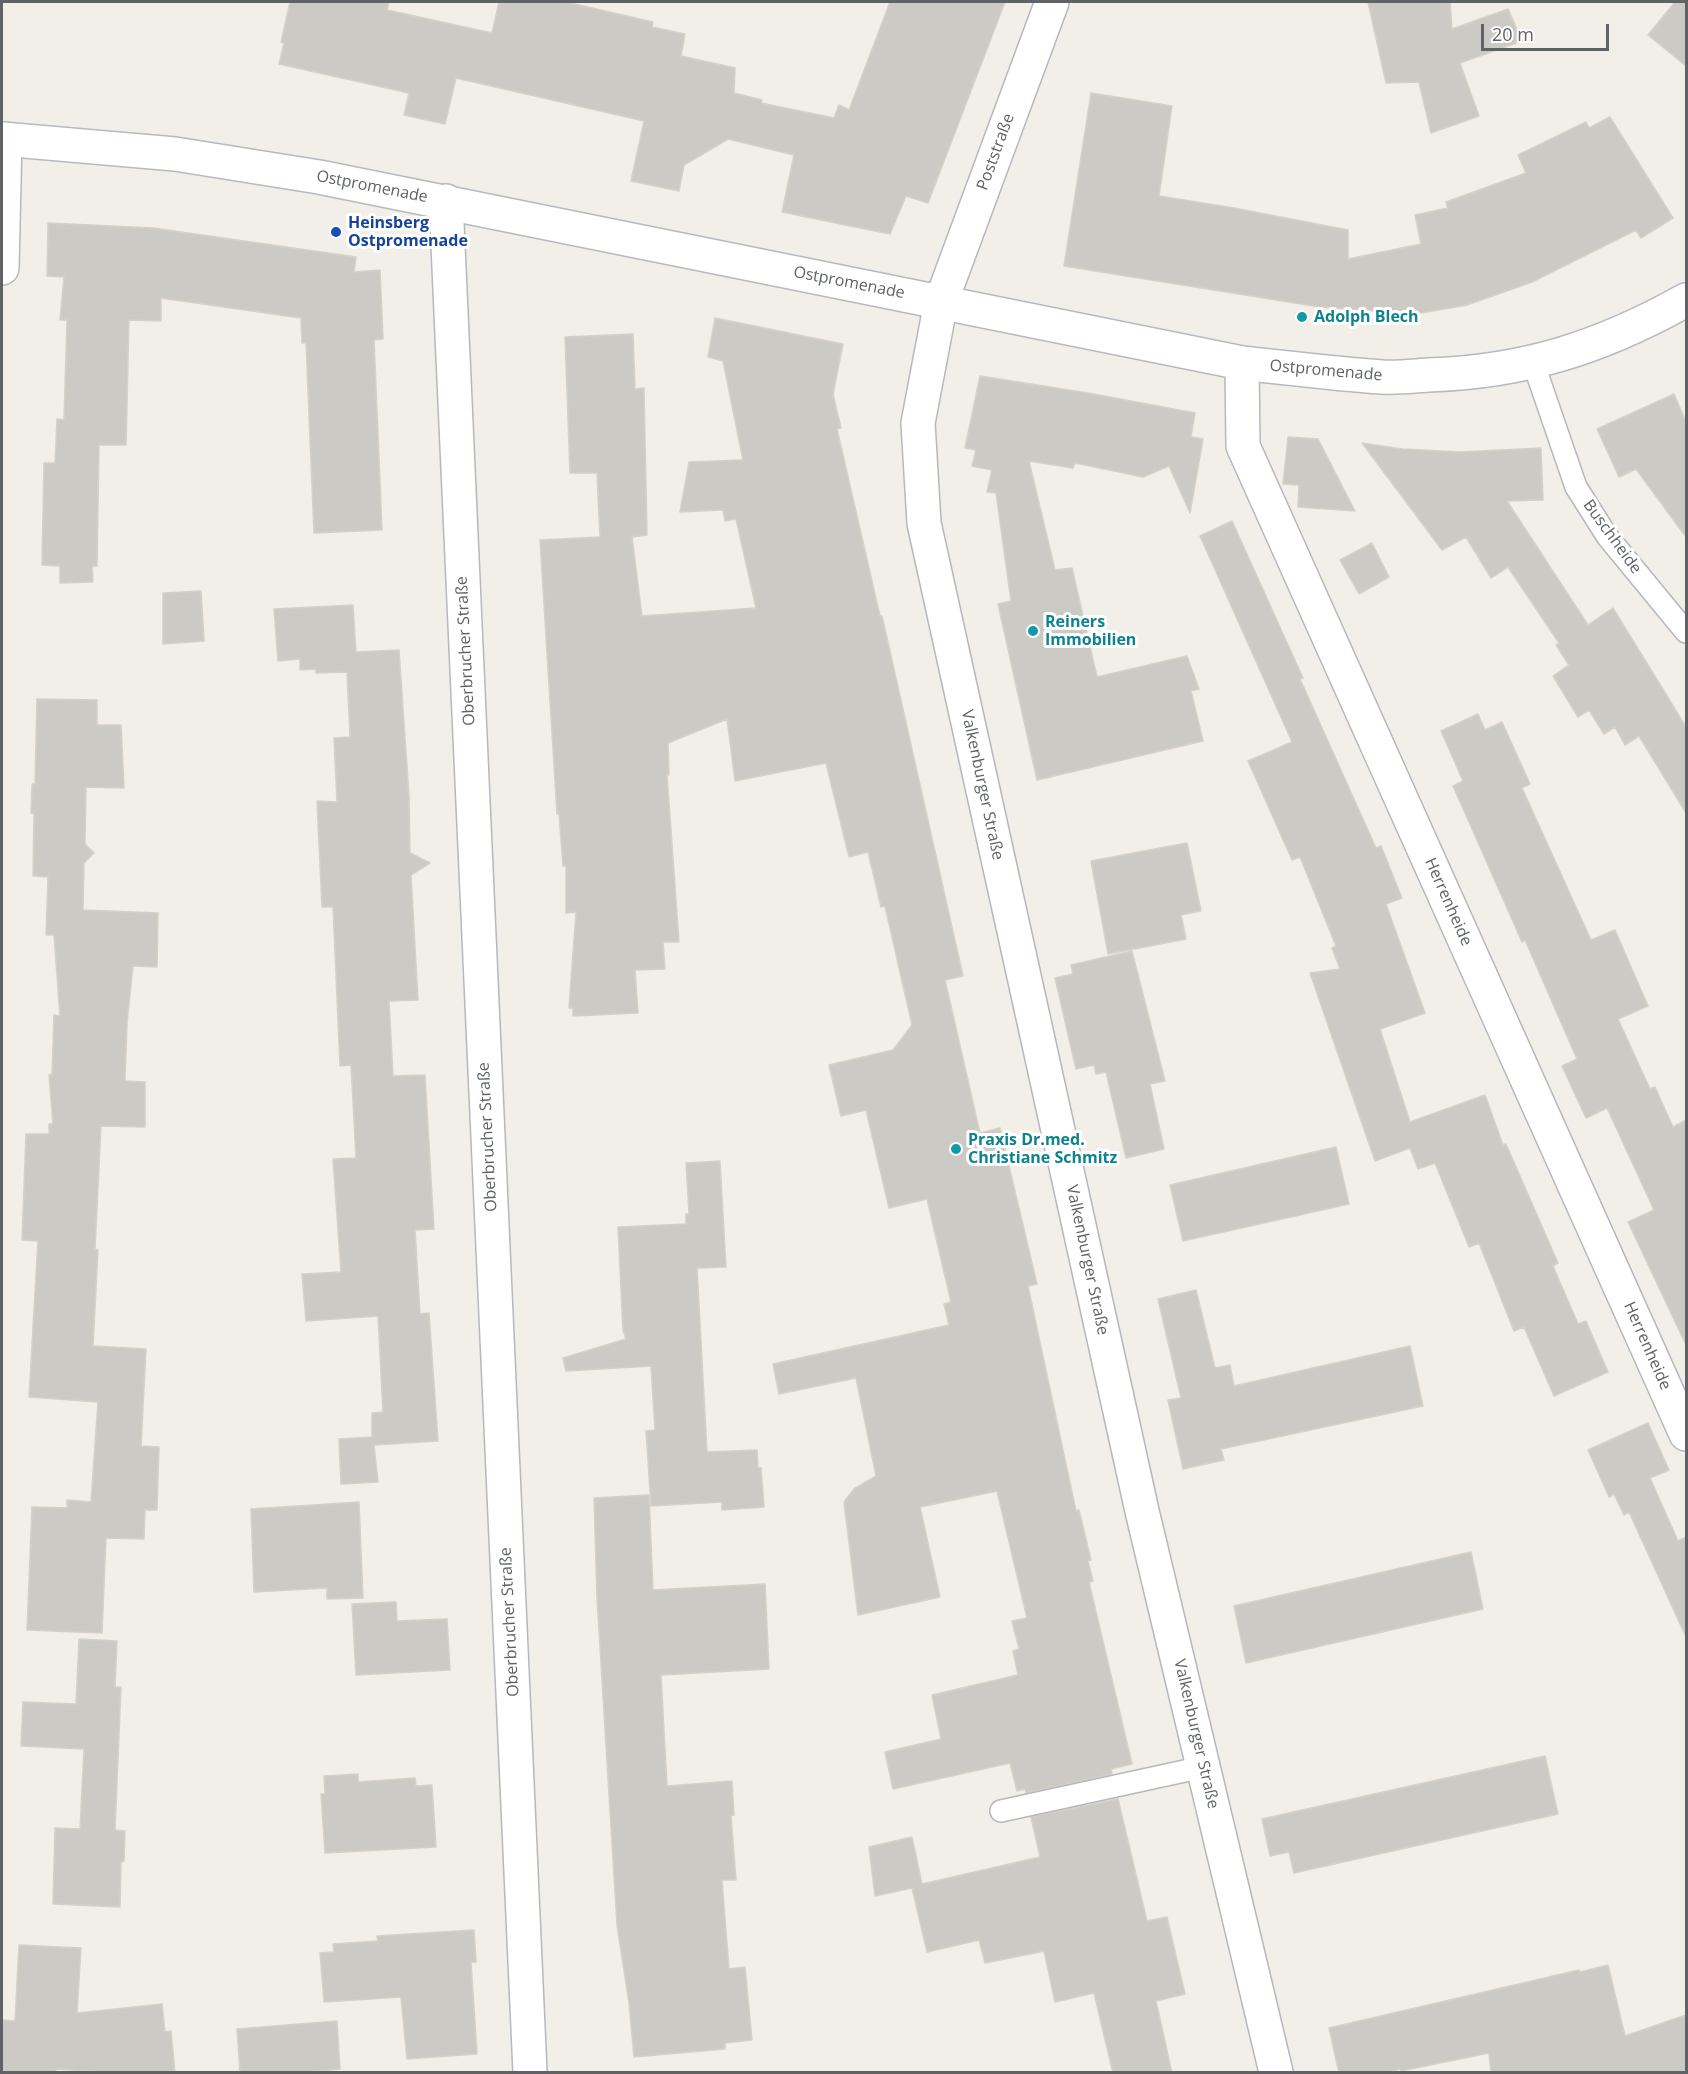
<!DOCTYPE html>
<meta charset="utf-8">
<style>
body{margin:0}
#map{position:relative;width:1688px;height:2074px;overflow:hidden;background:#f1efe8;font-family:"Open Sans",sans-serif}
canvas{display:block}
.frame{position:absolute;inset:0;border:3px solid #5f6368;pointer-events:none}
.scale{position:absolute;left:1481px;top:24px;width:128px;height:27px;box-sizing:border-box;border:3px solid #5f6368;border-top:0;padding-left:8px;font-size:18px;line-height:21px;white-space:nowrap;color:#5f6368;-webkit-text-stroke:4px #fff;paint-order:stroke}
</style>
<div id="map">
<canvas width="1688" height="2074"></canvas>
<div class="frame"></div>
<div class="scale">20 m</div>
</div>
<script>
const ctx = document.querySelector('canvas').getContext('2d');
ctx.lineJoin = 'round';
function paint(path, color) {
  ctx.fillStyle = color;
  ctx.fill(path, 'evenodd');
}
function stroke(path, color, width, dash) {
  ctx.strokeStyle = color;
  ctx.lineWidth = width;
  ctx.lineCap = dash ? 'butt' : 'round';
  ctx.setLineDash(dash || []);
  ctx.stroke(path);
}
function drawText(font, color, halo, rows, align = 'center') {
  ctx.font = font + ' "Open Sans",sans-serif';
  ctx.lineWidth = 6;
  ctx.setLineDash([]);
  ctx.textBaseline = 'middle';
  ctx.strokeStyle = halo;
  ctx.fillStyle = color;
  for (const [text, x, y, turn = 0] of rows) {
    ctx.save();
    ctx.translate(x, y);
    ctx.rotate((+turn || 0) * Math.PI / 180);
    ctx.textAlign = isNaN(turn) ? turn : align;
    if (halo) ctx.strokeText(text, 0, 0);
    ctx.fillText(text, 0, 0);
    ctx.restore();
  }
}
const building = new Path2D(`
 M290,2H389L387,10L492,33L499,2H566L653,22L652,27L685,34L681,56L735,68L734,93L762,100L761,103L834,118L839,105L849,110L890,2H1005L928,203L906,196L890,234L782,212L794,155L728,139L684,165L679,191L631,181L644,121L456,78L445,124L404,115L409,93L279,64L284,43L281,42Z
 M1368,2H1450L1452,29L1508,9L1522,41L1460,63L1479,116L1431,133L1419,82L1386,83Z
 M1675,2H1686V66L1648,35Z
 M1091,93L1172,106L1159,196L1234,208L1348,230V259L1421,244L1415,215L1448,208L1446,202L1526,173L1518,155L1586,122L1589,128L1610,117L1673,218L1641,238L1636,230L1532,282L1467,305L1415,314L1320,307L1064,266Z
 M48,223L153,228L356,257L354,272L380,270L383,339L374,340L382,530L314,533L306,343H302L301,318L161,298V321L129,320L126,445H99L97,566H92L93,582L60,583V566L42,565L44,463H55L57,419L64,420L67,320H60L64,277L47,276Z
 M715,318L843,344L833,394L841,428L837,429L880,616H882L963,976L945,980L980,1133L1000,1128L1037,1284L1028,1286L1076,1511L1079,1510L1091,1560L1088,1561L1093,1581L1089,1582L1132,1764L1111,1769L1112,1774L1026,1793L1025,1789L1017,1791L1010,1763L893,1789L885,1752L941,1739L932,1695L1018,1675L1013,1651L1019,1649L1012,1621L1027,1618L997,1491L920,1507L940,1597L858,1615L844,1502L854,1489L876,1476L856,1378L779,1394L773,1364L949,1325L944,1304L951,1302L927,1199L889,1208L866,1110L841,1116L829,1065L893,1050L912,1025L885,906L881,907L868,852L849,857L826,763L735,781L727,719L668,743L669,775H667L679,942H663L665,969L635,970L638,1013L573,1016V1008H569L576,912L566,913V866H563L559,814H557L540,540L600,537L597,473H570L565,337L633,334L635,389L644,388L647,535L632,537L642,616L756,608L736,519L725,521L723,510L680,512L689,462L743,460L723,361L708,357Z
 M980,376L1088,393L1195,413L1191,437L1203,439L1190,513L1169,466L1143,477L1075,463L1073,468L1029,461L1055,570L1072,568L1097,677L1187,656L1199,689L1191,691L1203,741L1037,780L998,604L1011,601L996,493L987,492L992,470L972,466L976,450L965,448Z
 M1674,394L1686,422V537L1636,469L1619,477L1597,429Z
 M1288,437L1318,439L1355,511L1298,507L1299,485L1283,484Z
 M1362,443L1402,449L1460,452L1541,448L1543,500L1507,501L1588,625L1613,608L1686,727V813L1639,736L1625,745L1615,727L1604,734L1589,710L1578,717L1553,676L1569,665L1556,645L1559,643L1508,567L1491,578L1466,537L1442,550Z
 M1232,521L1303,678L1300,679L1376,848L1381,846L1402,898L1386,904L1425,1013L1380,1029L1410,1122L1485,1095L1503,1145L1506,1144L1558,1263L1553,1266L1578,1324L1586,1321L1608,1372L1554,1396L1524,1327L1514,1331L1479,1243L1469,1247L1435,1163L1418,1169L1410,1148L1375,1161L1310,973L1340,969L1332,948L1336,946L1300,857L1292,860L1248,761L1292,742L1200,536Z
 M1372,543L1389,577L1359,594L1340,560Z
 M201,591L204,641L163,644V593Z
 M353,605L356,652L399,650L409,796L410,853L430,863L411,875L418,1000L389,1001L393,1076L425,1075L434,1229L415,1230L420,1314L429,1313L438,1441L374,1445L378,1482L341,1484L339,1439L372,1437V1413L383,1412L378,1316L306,1321L302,1274L341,1272L333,1159L356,1158L351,1065L340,1066L333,907H322L317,801L337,802L334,738L350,737L347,672L316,673V669L300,670V659L278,661L274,609Z
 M37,699L97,700V725H121L124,788L86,787L85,844L94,853L84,863L83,910L158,913L157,967L133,966L127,1023L125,1081L145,1082V1127L101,1126L95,1249L98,1250L93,1346L146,1349L141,1446L159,1447L157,1510H145L144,1539L106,1538L102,1633L27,1630L32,1507L67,1508V1500L91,1502L98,1402L29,1397L38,1241L22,1240L26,1134H49V1124H53L49,1075H52L54,1015L60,1016L54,935H46L48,877L33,876L34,814L31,813L32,784H35Z
 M1478,714L1485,730L1502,722L1530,784L1522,788L1591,940L1615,930L1648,1006L1618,1019L1650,1089L1655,1087L1673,1127L1686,1120V1345L1628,1222L1654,1210L1607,1108L1586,1118L1562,1066L1577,1059L1525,940L1522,942L1453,786L1463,781L1441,731Z
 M1187,843L1201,911L1181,915L1186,939L1108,954L1091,861Z
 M1132,951L1165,1081L1150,1084L1164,1149L1126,1158L1106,1072L1096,1074L1094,1065L1076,1069L1055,978L1073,974L1071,965Z
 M1336,1147L1349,1204L1183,1241L1170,1185Z
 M720,1161L726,1267L697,1268L707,1452L757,1450L758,1468H761L764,1507L722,1510V1502L651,1506L646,1431L655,1430L651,1366L566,1371L563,1358L626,1339L623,1330L618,1227L686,1224V1214H689L686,1163Z
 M1196,1290L1215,1368L1230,1365L1234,1386L1410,1346L1423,1406L1221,1449L1224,1460L1183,1469L1168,1400L1181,1398L1158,1299Z
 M1648,1423L1669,1470L1650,1478L1678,1541L1686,1537V1637L1629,1512L1624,1515L1614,1494L1609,1497L1588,1450Z
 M649,1495L653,1590L765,1584L769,1669L661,1675L667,1786L732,1781L734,1815L731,1816L736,1880H722L729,1969L745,1967L752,2040L725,2043V2049L634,2057L629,2003L617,1925L597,1598L594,1498Z
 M359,1502L363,1598L327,1599V1588L254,1592L251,1509Z
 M1471,1552L1483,1609L1246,1663L1234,1606Z
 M396,1602L397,1621L447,1619L450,1670L356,1675L352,1604Z
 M79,1639L117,1641L115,1687H121L115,1830L125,1831L124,1861L121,1862L120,1907L53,1904L55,1828L80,1829L84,1749L21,1746L23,1702L76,1704Z
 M1545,1756L1558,1814L1294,1873L1289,1852L1270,1856L1262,1819Z
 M358,1774V1782L415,1778L416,1786L432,1785L436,1847L325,1853L321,1794H325L324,1776Z
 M1118,1799L1147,1921L1167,1917L1185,1994L1156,2001L1172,2073H1113L1094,1993L1055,2002L1044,1951L985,1963L979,1940L927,1952L912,1888L875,1896L869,1847L912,1837L922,1884L1040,1857L1031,1817Z
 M474,1930L476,1962H471L477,2054L407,2059L401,1997L324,2002L320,1953L334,1952L333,1944L378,1941L377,1936Z
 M19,1945L81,1948L77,2013L162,2004L165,2032L171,2031L175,2073H119L56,2069V2073H2V2020L15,2021Z
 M1608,1965L1625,2036L1686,2015V2073H1491L1489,2053L1401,2071L1400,2069L1385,2073H1339L1329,2028L1579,1970L1580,1972Z
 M337,2021L340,2069L298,2073H240L237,2029Z`);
paint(building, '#cccac5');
stroke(building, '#d6d1c6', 1.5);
const lane = new Path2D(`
 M1533,362L1576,487L1607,536L1686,632
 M1001,1811L1203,1767`);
const street = new Path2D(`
 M1052,2L941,302L918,423L924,523L1142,1511L1276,2072
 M446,201L530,2072
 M2,268L5,139
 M1242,363L1243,446L1686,1434`);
const secondary = new Path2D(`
 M2,139L175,154L319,177L1242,363C1289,368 1336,374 1382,377C1397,378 1413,376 1428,375C1525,372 1602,347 1686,300`);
stroke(lane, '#b5b8bc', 24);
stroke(street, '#b5b8bc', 36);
stroke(secondary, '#b6babf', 36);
stroke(lane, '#fff', 21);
stroke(street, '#fff', 33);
stroke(secondary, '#fff', 33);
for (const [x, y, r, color] of [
 [336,232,6,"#1a4fb4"],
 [1302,317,6,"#0f9aa8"],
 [1033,631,6,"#0f9aa8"],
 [956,1149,6,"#0f9aa8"]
]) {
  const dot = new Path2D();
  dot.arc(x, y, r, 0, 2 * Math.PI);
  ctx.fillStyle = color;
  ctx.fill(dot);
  stroke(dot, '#fff', 2);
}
drawText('16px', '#5f6368', '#fff', [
 ["Poststraße",996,152,-70],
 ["Ostpromenade",372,187,11],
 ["Ostpromenade",849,283,11],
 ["Ostpromenade",1326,371,5],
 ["Buschheide",1612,537,54],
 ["Oberbrucher Straße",466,651,-93],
 ["Valkenburger Straße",982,785,78],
 ["Herrenheide",1448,902,66],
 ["Oberbrucher Straße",488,1137,-93],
 ["Valkenburger Straße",1087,1260,78],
 ["Herrenheide",1647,1346,66],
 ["Oberbrucher Straße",510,1622,-93],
 ["Valkenburger Straße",1196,1734,77]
]);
drawText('bold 16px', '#164399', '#fff', [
 ["Heinsberg",348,223],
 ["Ostpromenade",348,241]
], 'left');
drawText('bold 16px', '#0d838f', '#fff', [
 ["Adolph Blech",1314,317],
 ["Reiners",1045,622],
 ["Immobilien",1045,640],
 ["Praxis Dr.med.",968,1140],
 ["Christiane Schmitz",968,1158]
], 'left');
</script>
